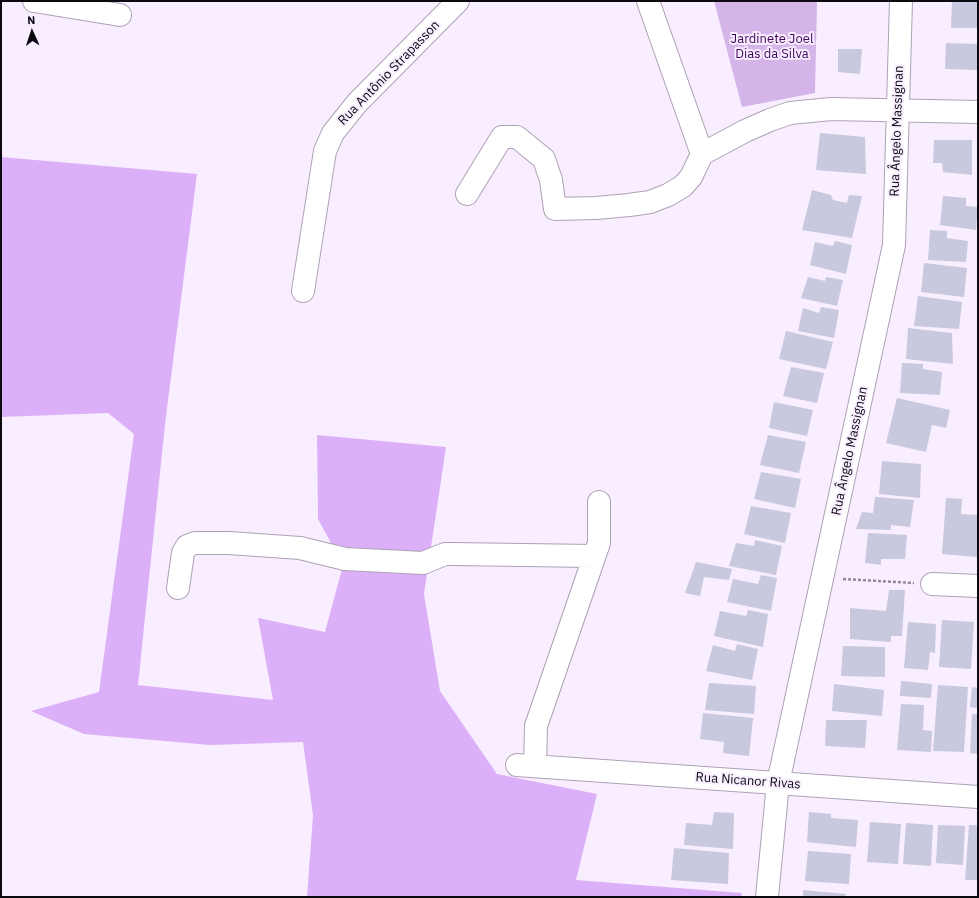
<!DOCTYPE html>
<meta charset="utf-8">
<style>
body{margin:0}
#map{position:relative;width:979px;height:898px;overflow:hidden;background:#f8eeff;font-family:"IBM Plex Sans",sans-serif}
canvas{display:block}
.frame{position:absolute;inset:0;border:2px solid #0d0910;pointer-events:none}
.north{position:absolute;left:12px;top:12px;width:40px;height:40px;-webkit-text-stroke:3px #f8eeff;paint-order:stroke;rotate:357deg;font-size:11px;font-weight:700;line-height:16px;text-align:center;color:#0d0910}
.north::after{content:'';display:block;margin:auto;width:14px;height:18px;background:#0d0910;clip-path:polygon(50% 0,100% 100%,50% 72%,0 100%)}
</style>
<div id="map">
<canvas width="979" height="898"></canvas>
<div class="frame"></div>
<div class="north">N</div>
</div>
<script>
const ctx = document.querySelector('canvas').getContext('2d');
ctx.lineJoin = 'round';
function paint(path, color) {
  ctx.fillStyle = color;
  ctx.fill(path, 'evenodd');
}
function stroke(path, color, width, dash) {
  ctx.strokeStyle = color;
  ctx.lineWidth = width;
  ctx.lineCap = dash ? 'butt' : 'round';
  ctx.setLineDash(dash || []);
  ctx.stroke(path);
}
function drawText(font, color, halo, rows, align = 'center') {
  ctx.font = font + ' "IBM Plex Sans",sans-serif';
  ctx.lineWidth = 4;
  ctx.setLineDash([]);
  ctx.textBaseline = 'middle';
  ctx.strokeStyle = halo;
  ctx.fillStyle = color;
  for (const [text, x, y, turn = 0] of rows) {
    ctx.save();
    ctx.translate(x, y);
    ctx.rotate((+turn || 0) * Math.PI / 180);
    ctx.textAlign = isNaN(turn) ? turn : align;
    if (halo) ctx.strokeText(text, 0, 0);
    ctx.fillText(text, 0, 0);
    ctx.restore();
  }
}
paint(new Path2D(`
 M714,1H817L815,93L742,107Z`), '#d4b4e9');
paint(new Path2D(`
 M1,157L197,174L165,424L138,685L273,700L258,618L325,632L343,565L318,519L317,435L446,447L424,594L440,691L497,774L597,794L576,880L742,893L741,897H307L313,815L303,742L210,745L84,734L31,711L99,692L134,434L108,413L1,417Z`), '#dcb0f8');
paint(new Path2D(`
 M952,1H978V28H951Z
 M946,43L978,44V70L945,69Z
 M838,49H862L860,74L838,72Z
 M820,133L865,137L866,174L816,170Z
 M934,140H972V175L943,172L942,163H933Z
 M812,190L831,195L833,200L847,203L849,195L862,196L852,238L802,230Z
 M943,196L966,198V206L978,207L976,230L940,225Z
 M930,230L947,231V238L968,241L966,262L928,260Z
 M835,241L852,245L846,274L810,265L815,242L833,246Z
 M924,263L967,268L964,297L921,292Z
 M808,277L825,281L826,277L843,280L837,306L801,298Z
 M918,296L962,302L959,329L914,326Z
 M821,307L839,310L834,338L798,331L803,308L819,313Z
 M908,328L952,333L953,364L906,359Z
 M786,331L833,342L826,369L779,359Z
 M902,363L923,364V369L942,372L940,395L900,393Z
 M791,367L824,373L817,403L783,396Z
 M897,398L950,410L946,428L932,425L926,452L886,443Z
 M774,402L813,410L807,436L769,428Z
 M768,435L806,442L799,473L760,465Z
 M882,461L921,464L920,498L879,494Z
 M761,472L801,479L795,508L754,499Z
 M875,497L914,500L910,527L891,525V530L856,529L862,512L873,513Z
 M946,498L962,499L961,514L978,515L977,557L942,554Z
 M751,506L791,513L785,543L744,534Z
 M868,533L907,535L905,559H881V565L865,563Z
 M755,540L782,546L776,575L729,566L736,543L754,546Z
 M696,562L732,569L729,580L704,577L700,596L685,593Z
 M761,575L777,578L771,611L727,602L733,579L758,584Z
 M889,590H905L902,636H891V642L850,639V608L886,611Z
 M748,610L768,614L763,647L714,636L720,611L746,616Z
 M942,620L974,622L971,669L939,667Z
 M908,622L936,624L935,653L930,652L928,670L904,668Z
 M737,644L758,649L752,680L706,671L713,645L735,651Z
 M843,646L885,647V677L841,676Z
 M901,681L932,684L931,698L900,696Z
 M709,683L756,686L754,714L705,710Z
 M834,684L884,690L882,716L832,711Z
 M938,685L968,687L964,752L933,751Z
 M972,687L978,688V708L970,707Z
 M901,704L924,705L923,730L932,731L931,752L897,750Z
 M703,713L753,718L749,756L723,753L724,742L700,739Z
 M972,714H978V754L970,753Z
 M826,720H867L865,748L825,746Z
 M714,812L734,813L733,849L684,845L686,823L712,825Z
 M809,812L831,814V818L858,820L856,847L807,842Z
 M870,822L901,824L898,864L867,862Z
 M906,823L933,825L931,866L903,864Z
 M938,825L965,826L963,865L936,863Z
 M969,825H978V880H965Z
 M674,848L729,853L728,884L671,880Z
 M808,851L851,854L849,884L805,881Z
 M803,890L846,894L845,897H803Z`), '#c8c8de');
const minor = new Path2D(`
 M34,1L120,15
 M648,1L702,154
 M467,194L502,137H517L544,159L551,180L555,209L596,208L629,205L650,202L668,195L683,186L691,177L702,154L745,131L770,120L790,113L831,109L978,112
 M303,291L325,151L333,133L357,103L458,1
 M932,584L978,586
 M178,588L183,553L187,546L195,543H229L300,548L345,559L423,563L445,554H451L594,556
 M517,765L978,797
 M535,766L536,726L599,543V502
 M767,897L778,783L894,245L901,1`);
stroke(minor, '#ada2b5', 24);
stroke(new Path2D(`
 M843,579L914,583`), '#8f8895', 2.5, [3, 2]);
stroke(minor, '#fff', 22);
drawText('13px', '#41055b', '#f8eeff', [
 ["Jardinete Joel",772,39],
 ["Dias da Silva",772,54]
]);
drawText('13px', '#0d0910', '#f8eeff', [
 ["Rua Antônio Strapasson",389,73,-46],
 ["Rua Ângelo Massignan",897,131,-88],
 ["Rua Ângelo Massignan",850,451,-78],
 ["Rua Nicanor Rivas",748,781,4]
]);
</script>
